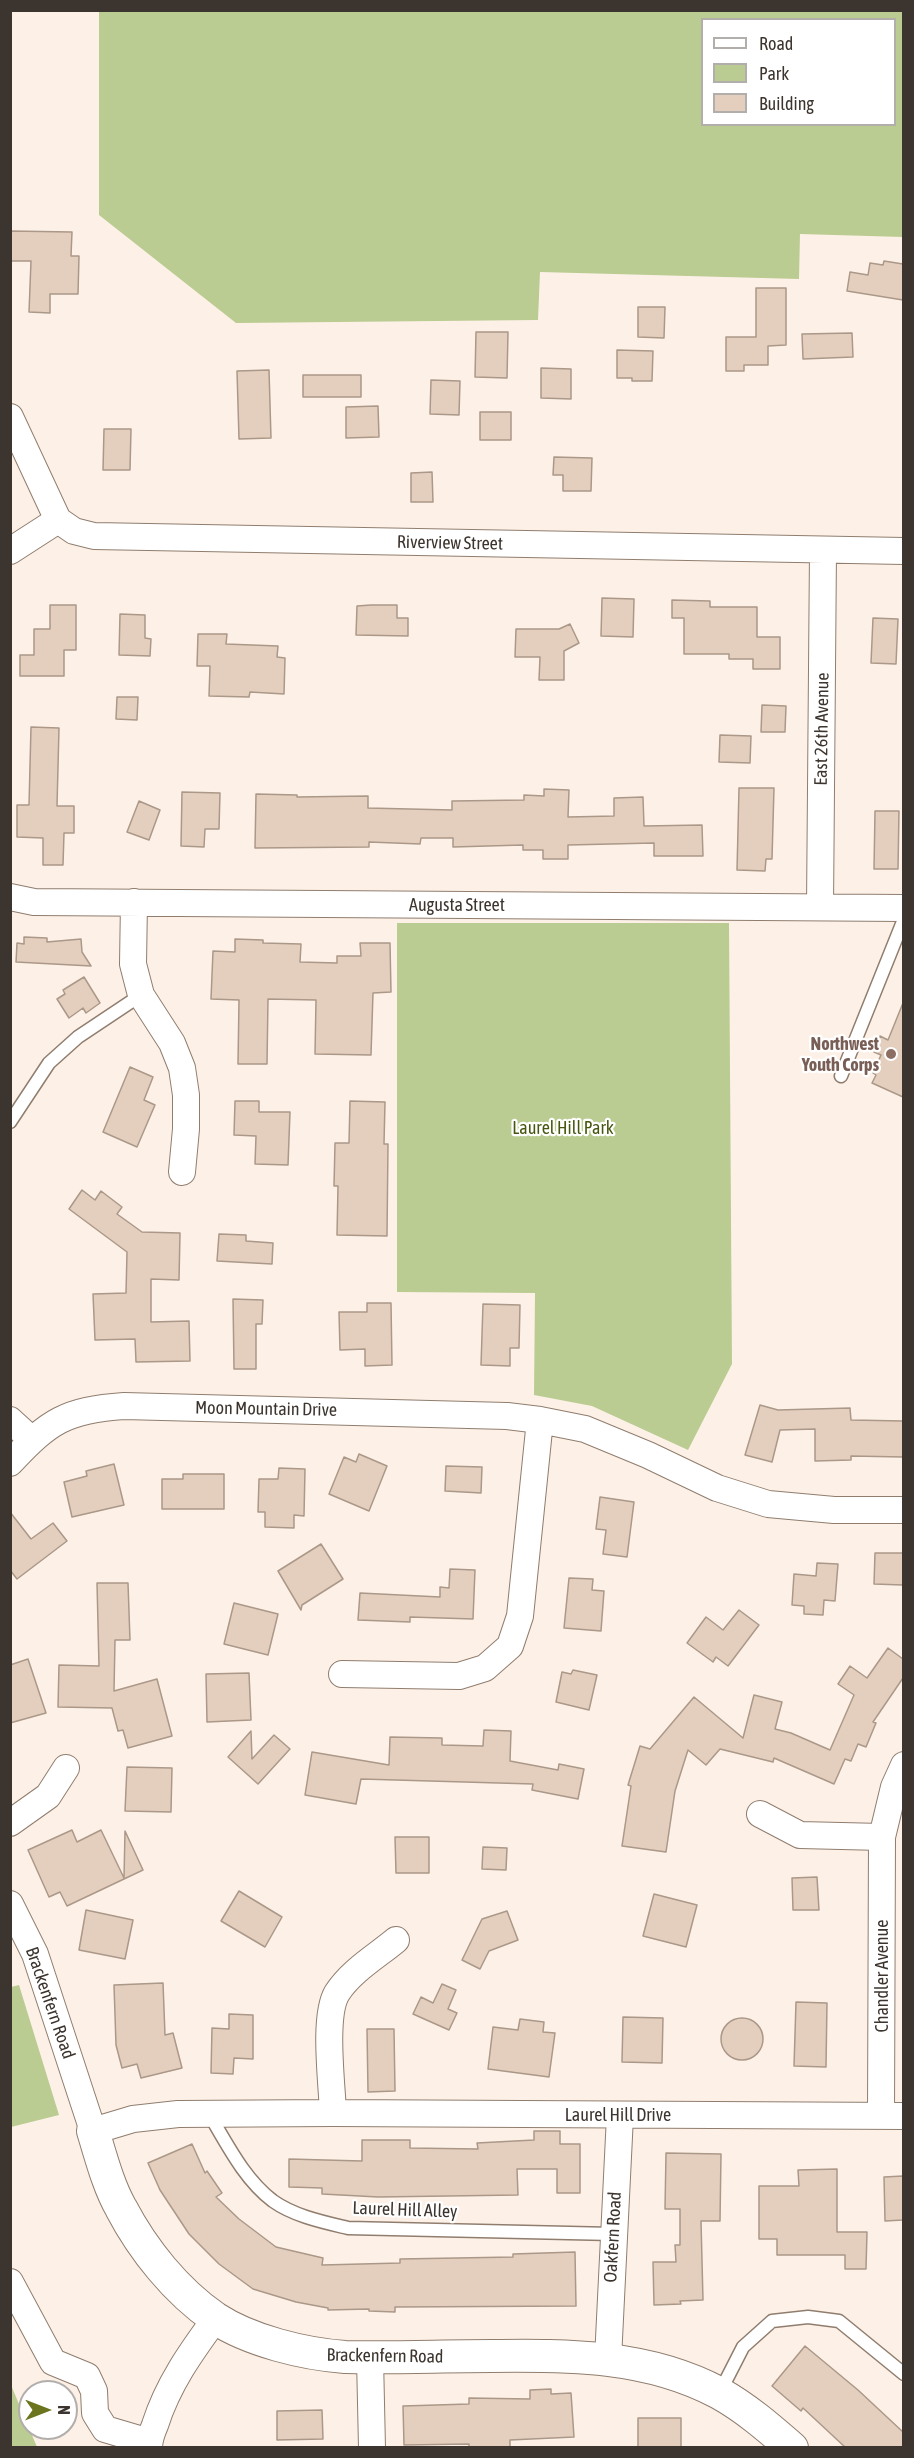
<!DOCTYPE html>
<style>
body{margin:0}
#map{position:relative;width:914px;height:2458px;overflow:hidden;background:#fdf1e7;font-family:"Asap Condensed",sans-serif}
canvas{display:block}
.frame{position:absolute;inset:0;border:12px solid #3c342e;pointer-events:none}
.legend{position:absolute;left:701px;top:18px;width:195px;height:108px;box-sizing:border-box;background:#fff;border:2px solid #b1aeab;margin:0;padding:8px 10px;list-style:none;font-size:18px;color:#3c342e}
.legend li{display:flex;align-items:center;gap:12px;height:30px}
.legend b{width:30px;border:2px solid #b1aeab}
.north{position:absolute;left:18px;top:2380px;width:60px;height:60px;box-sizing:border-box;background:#fff;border:2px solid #b1aeab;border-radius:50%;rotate:90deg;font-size:16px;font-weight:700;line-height:24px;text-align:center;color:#3c342e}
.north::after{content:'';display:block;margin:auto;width:21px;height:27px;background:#6c741d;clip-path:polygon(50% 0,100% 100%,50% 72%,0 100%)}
</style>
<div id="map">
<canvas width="914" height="2458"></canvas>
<div class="frame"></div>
<ul class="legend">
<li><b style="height:8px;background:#fff"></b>Road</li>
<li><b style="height:16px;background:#bacc91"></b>Park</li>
<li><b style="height:16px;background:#e4cfbf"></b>Building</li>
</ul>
<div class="north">N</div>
</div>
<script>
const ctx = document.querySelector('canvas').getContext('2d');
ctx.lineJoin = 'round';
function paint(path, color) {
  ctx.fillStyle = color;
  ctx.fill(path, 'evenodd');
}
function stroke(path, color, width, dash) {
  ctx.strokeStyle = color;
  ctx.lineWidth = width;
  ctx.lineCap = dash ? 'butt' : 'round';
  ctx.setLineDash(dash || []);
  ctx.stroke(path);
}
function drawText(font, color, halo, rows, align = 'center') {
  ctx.font = font + ' "Asap Condensed",sans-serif';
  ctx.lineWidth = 4.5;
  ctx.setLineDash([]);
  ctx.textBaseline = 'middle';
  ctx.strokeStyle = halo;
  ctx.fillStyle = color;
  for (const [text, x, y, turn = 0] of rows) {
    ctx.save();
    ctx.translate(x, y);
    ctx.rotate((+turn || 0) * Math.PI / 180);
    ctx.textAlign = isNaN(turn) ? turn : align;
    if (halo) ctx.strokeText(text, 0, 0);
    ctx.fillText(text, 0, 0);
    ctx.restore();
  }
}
paint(new Path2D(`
 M99,11H903V237L800,234L799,279L540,272L538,320L236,323L99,215ZM702,20H894V124H702Z
 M397,923H729L732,1364L688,1450L592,1406L534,1395L535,1293L397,1292Z
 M19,1985L59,2115L11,2127V1987Z
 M10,2385H11L37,2447H11Z`), '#bacc91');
const building = new Path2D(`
 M10,231L72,232L71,256H79L78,294H50V313L29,312L31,261H10Z
 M884,261L903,264V300L847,291L850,272L868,275L870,263L883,265Z
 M756,288H786V345L768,346V365H744V371H726V337H756Z
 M638,307H665L664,338L638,337Z
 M476,332H508L507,378L475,377Z
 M852,333L853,357L803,359L802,334Z
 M617,350L653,351L652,381H632V378H617Z
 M541,368L571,369V399L541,398Z
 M269,370L271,438L239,439L237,371Z
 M303,375H361V397H303Z
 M431,380L460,381L459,415L430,414Z
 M378,406L379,437L346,438V407Z
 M480,412H511V440H480Z
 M104,429H131L130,470H103Z
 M554,457L592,458L591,491H563V475H553Z
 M432,472L433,502H411V473Z
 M602,598L634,599L633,637L601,636Z
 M672,600L710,601V607H757V637H780V669H753V659H729V654H684V618H672Z
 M50,605H76V650H64V676H20V655H34V629H50Z
 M371,605H397V618H408V636L356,635L357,606Z
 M120,614L145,615V638L151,639L150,656L119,655Z
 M873,618L898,619L896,664L871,663Z
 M570,624L579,643L564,651V680H539L540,657H515L516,629H559Z
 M198,634H227L226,644L278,646L277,657L285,658L284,694L250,692L249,697L209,696L210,666H197Z
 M117,697H138L137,720L116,719Z
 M762,705L786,706L785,732H761Z
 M31,727L59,728L57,806H74V833H64L63,865H43V838L17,837V805H29Z
 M720,735L751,736L750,763L719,762Z
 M739,788H774L772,859H766L765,871L737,870Z
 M544,789L569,790L568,817L614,816V798L643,797L644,826L702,825L703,856H654V843L568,845V859H543V850H523V845L453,847V838H421L420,844L369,842V847L255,848L256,794L297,795V797L368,796V808L452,810V801L524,800V795L544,796Z
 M182,792L220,793L219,829H205L204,847L181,846Z
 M139,801L160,810L149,840L127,832Z
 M875,811H899L898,869H874Z
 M24,937L47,938V942L81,939L82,952L91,966L16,962L17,943L24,944Z
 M235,939L263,940V943L301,944L300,962L337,963V956H361L360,943H390L391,992L373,993L371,1055L315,1054L316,1000L268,999L267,1064H238L239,1000L211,999L213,951L235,952Z
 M84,977L100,1003L86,1013L83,1008L69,1018L57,999L65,994L63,990Z
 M903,1003V1097L872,1083L876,1075L873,1073L881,1055L874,1052L880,1036L888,1040Z
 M130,1067L153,1077L144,1100L155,1105L137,1147L103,1132Z
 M235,1101H259V1112H290L288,1165L255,1164L256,1136L234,1135Z
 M350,1101L385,1102L384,1144H388L387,1236L337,1235L338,1186H334L335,1143H349Z
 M82,1190L95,1200L101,1191L122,1207L117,1214L142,1232L180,1233L179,1280L151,1279V1322L189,1321L190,1361L136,1362L135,1339L95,1340L93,1294L126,1293L127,1252L69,1209Z
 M219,1234L246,1235V1241L273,1243L272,1264L217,1261Z
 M233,1299L263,1300L262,1324H256V1369H234Z
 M367,1303H391L392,1365L365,1366V1349L340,1350L339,1312H367Z
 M483,1304L520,1305L519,1348H510V1366L481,1365Z
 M760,1405L778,1410L850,1408L851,1420L903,1421V1457L851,1456V1460L815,1461V1429L780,1430L772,1462L745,1455Z
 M359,1454L387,1466L369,1511L329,1494L344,1457L356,1462Z
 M114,1464L124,1505L72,1517L64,1482L87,1476L86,1471Z
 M446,1466L482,1467L481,1493L445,1491Z
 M279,1468L305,1469L304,1516L294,1515V1528L265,1527V1512H258L259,1479H278Z
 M183,1474H224V1509H162V1479H183Z
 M600,1497L634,1502L627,1557L603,1554L606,1530L596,1529Z
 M10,1512L31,1539L53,1523L67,1541L17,1579L10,1570Z
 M321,1544L343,1579L302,1605L301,1610L278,1571Z
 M875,1553H903V1585L874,1584Z
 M817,1563L838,1564L835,1601L824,1600L823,1615L804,1614V1606L792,1605L794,1574L816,1576Z
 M450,1569L475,1570L473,1619L410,1617V1622L358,1620L360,1593L440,1597V1587L449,1588Z
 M569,1578L593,1579L592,1590L604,1591L601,1631L564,1628Z
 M97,1583H128L130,1640H115L114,1691L157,1679L172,1736L128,1748L123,1730L118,1731L112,1708L58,1707L59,1665L99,1666Z
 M234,1603L278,1614L268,1655L224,1644Z
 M739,1610L759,1625L728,1666L716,1657L713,1662L687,1643L706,1617L723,1630Z
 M888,1648L903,1659V1678L873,1722L876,1723L866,1747L858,1744L851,1761L845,1759L834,1784L774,1758L773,1762L720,1749L706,1765L688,1750L675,1791L666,1852L622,1846L631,1786L628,1785L640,1746L650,1749L694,1697L743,1738L754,1695L782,1702L775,1729L791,1733L830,1750L854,1695L838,1684L850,1666L867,1678Z
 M28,1659L46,1713L10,1723V1665Z
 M573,1670L597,1675L589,1710L556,1702L562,1672L571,1674Z
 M249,1673L251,1720L207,1722L206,1674Z
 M484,1730L511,1731L510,1761L558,1770L559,1764L584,1769L578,1799L532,1790L533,1784L361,1779L356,1804L305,1795L312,1752L389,1765L390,1737L442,1738V1745L483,1746Z
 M251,1731L252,1759L274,1735L290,1749L258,1784L228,1757Z
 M127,1767L172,1768L171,1812L125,1811Z
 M72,1830L77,1842L101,1830L124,1878L125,1831L143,1870L67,1906L60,1892L49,1897L28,1850Z
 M395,1837H429V1873H396Z
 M483,1847L507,1848L506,1870L482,1869Z
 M817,1877L819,1910H793L792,1878Z
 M239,1891L282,1917L265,1947L221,1921Z
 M654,1894L697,1905L686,1947L643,1936Z
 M86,1910L133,1920L125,1959L79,1950Z
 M507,1911L518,1940L489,1951L480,1969L462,1960L482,1919Z
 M163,1983L165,2035L173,2033L182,2068L141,2078L137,2064L122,2068L116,2045L114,1985Z
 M442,1984L456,1990L448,2009L457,2013L449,2030L413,2014L421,1997L433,2003Z
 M796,2002L827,2003L826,2067L794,2066Z
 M229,2014L253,2015V2059L234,2058L233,2074L211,2073L212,2028L229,2029Z
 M623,2017L663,2018L662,2063L622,2062Z
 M721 2039a21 21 0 1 1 42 0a21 21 0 1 1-42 0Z
 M520,2019L544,2022L543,2032L555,2033L549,2077L488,2069L493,2027L518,2030Z
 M367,2029H394L395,2091L368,2092Z
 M534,2131H560V2144H580V2193H557V2169H517L518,2195L378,2197L322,2194V2188L289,2187V2159L362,2161V2140H410V2148L478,2149L477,2143L534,2140Z
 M192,2144L205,2173L207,2171L222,2193L216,2197L239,2219L276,2247L323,2258L322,2265L400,2263V2259L513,2257V2254L575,2252L576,2306L395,2307V2312L369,2311V2309L328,2310V2308L296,2302L253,2289L219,2264L189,2234L160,2190L148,2163Z
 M666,2153L721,2154L720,2221H701L703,2300L680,2301L681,2304L654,2305L653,2262H676L675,2245H680V2209H665Z
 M837,2169V2232H867L866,2269H845V2255H777V2239H759V2186H799L798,2170Z
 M903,2176V2220L885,2221L884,2177Z
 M805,2346L858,2390L903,2432V2448H846L803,2408L801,2411L772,2386Z
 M551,2389V2394L571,2393L574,2437L510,2440V2448L469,2447V2444L404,2445L403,2406L469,2404V2398L530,2399V2390Z
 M322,2410L323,2439L277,2440V2411Z
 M638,2418H681V2448H638Z`);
paint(building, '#e4cfbf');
stroke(building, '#ab9888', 1.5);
const service = new Path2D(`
 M841,1076L904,919
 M10,1122L49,1063L78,1037L141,995
 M209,2114C227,2144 244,2179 273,2201C294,2216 323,2222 348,2228L613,2234
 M720,2392L743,2347L772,2321L808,2317L839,2321L904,2374`);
const minor = new Path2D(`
 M10,417L58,520
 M10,551L58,520L74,531L94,536L904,551
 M10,897L34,902L904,908
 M134,902L133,964L141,995L172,1043L182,1068L186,1095V1129L182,1172
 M820,907L823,550
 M10,1420L32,1440
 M10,1463C49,1421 66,1410 124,1406L507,1416L540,1420L585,1429L648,1455L717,1488L768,1504L834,1510H904
 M342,1674L459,1676L485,1668L510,1646L520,1616L540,1420
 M760,1814L800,1835L882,1837
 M10,1823L48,1796L66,1768
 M10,1904L35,1954L93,2131L133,2119L178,2114L333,2113L904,2116
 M333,2113C332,2084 323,2016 337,1993C351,1971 377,1956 396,1940
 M881,2115L882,1837L894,1787L904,1765
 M10,2282L53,2362L87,2376L94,2391L95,2413L105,2429L149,2442
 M370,2358L372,2448
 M608,2359L620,2116
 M149,2448C149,2440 152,2432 155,2425C168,2384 191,2352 216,2318`);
const tertiary = new Path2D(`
 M93,2131C101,2157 108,2185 121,2208C143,2250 176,2291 215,2318C250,2341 304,2354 345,2357C394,2358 443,2356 491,2356C569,2355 648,2355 719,2393C746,2408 769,2428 792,2448`);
stroke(service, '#907d6e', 15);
stroke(minor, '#907d6e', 28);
stroke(tertiary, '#907d6e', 34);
stroke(service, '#fff', 12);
stroke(minor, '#fff', 26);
stroke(tertiary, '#fff', 32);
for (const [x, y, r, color] of [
 [891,1054,6,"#8d6e63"]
]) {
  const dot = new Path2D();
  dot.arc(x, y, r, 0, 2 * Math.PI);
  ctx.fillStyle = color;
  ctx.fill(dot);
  stroke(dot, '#fff', 2);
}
drawText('18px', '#3c342e', '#fff', [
 ["Riverview Street",450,543,1],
 ["East 26th Avenue",822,729,-89],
 ["Augusta Street",457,905],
 ["Moon Mountain Drive",266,1409,1],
 ["Chandler Avenue",882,1976,-90],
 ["Brackenfern Road",50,2003,71],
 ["Laurel Hill Drive",618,2115],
 ["Laurel Hill Alley",405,2210,2],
 ["Oakfern Road",613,2237,-87],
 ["Brackenfern Road",385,2356,1]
]);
drawText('bold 18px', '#785e54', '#fff', [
 ["Northwest",879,1044],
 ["Youth Corps",879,1065]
], 'right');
drawText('18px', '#465610', '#fff', [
 ["Laurel Hill Park",563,1128]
]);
</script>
